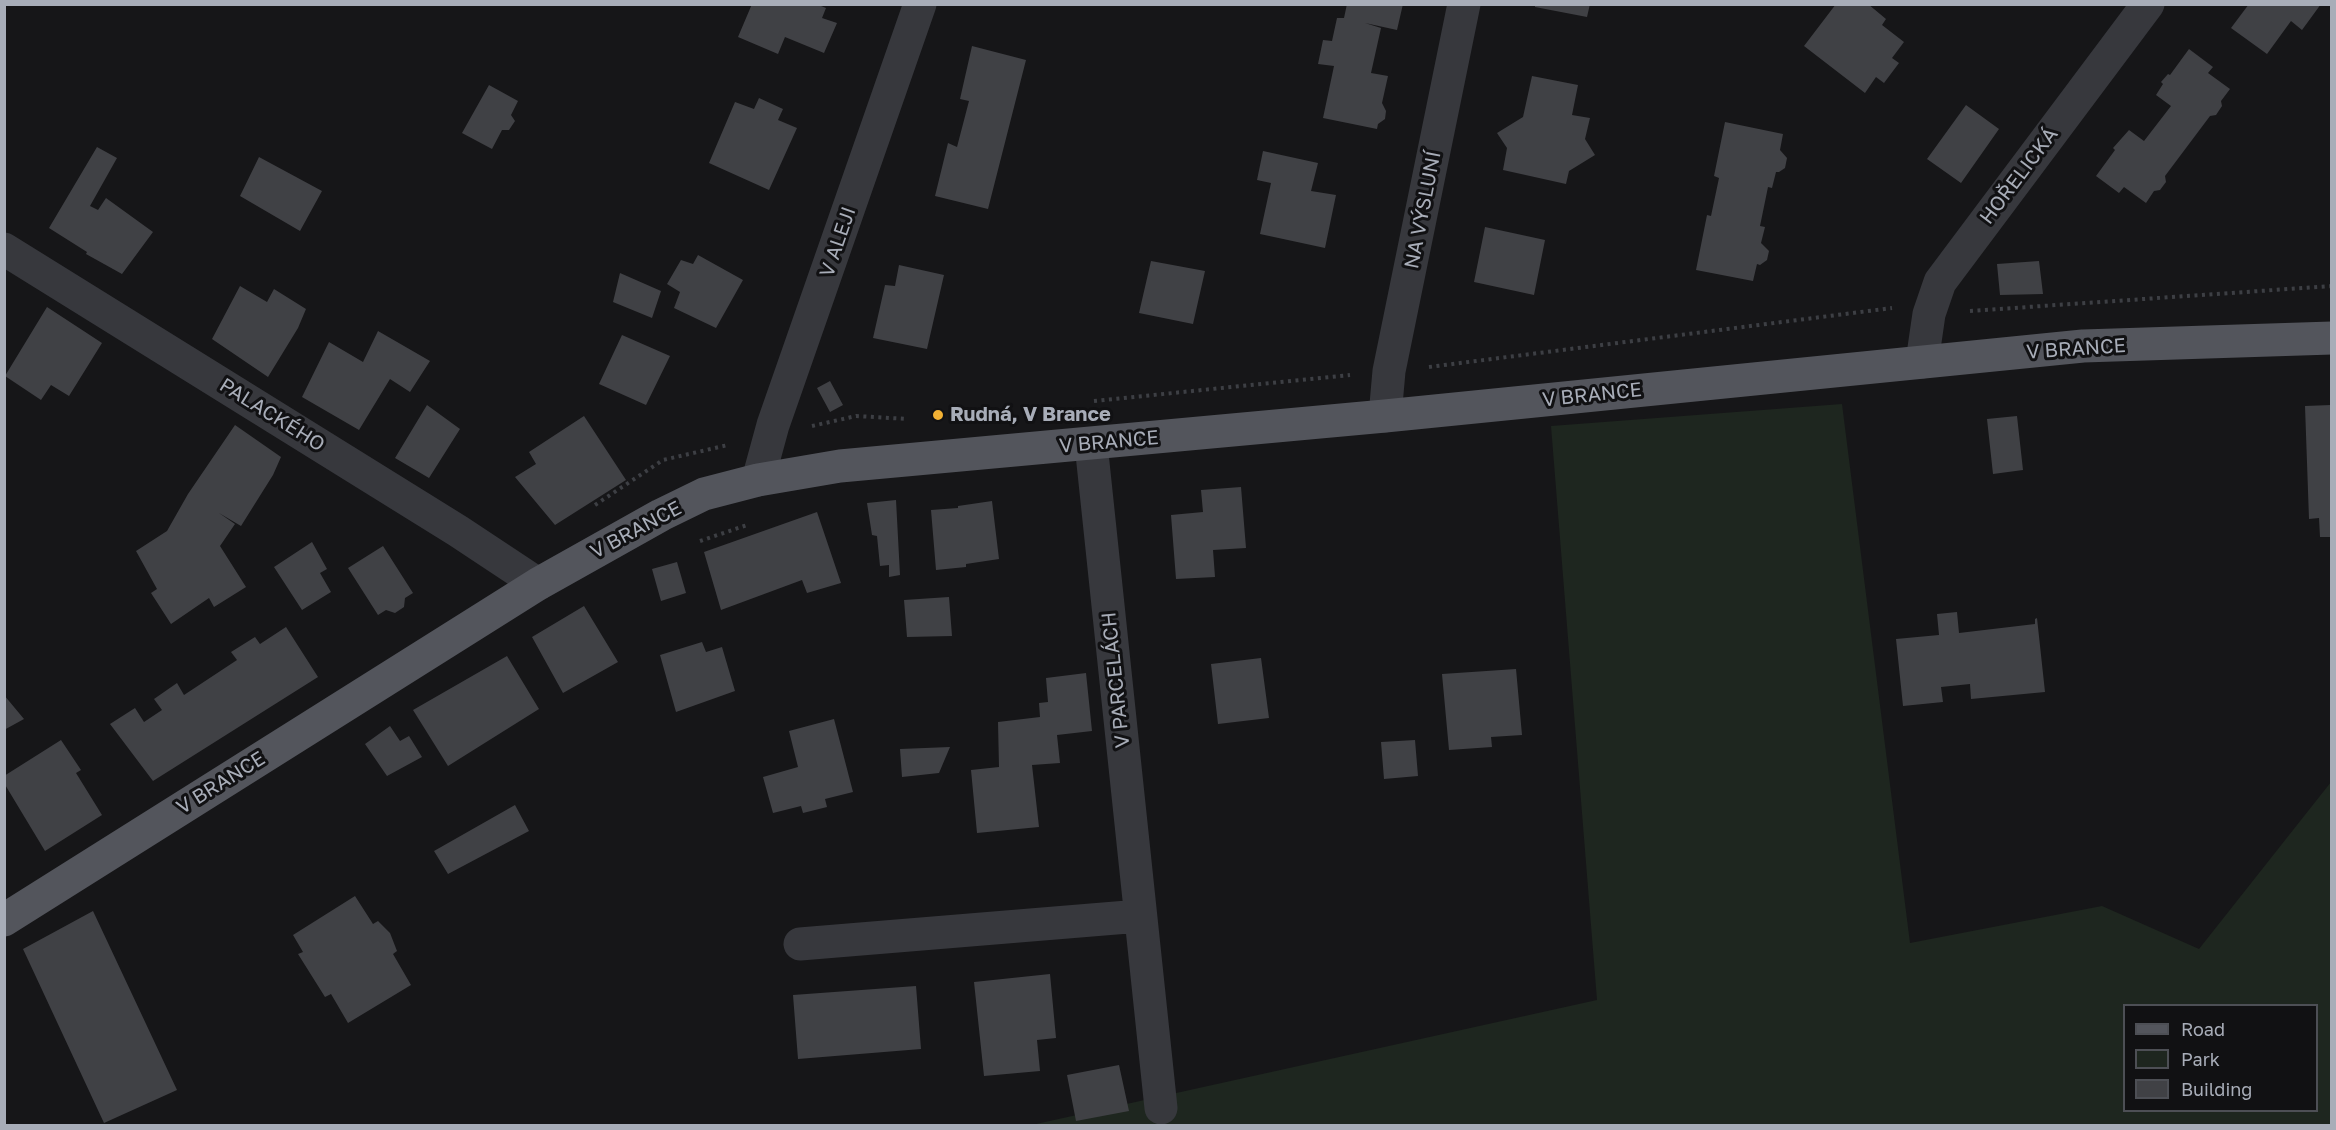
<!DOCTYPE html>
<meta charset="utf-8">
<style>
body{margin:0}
#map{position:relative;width:2336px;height:1130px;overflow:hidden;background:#161618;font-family:"Golos Text",sans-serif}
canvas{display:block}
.frame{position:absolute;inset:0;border:6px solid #a8adb8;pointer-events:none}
.legend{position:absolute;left:2123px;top:1004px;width:195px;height:108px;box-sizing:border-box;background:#111113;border:2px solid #4d4f55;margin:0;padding:8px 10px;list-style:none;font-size:18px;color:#a8adb8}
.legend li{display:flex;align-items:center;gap:12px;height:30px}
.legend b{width:30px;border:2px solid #4d4f55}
</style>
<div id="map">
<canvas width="2336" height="1130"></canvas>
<div class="frame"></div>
<ul class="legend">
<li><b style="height:8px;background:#53555c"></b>Road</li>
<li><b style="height:16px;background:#1e261f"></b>Park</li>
<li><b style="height:16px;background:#404145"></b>Building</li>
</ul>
</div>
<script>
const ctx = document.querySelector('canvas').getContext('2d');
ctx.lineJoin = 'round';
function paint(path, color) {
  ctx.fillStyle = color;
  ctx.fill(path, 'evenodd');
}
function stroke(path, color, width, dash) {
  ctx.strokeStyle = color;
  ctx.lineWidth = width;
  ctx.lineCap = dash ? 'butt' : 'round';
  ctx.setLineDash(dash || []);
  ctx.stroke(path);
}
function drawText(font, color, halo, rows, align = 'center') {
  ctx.font = font + ' "Golos Text",sans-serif';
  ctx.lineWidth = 6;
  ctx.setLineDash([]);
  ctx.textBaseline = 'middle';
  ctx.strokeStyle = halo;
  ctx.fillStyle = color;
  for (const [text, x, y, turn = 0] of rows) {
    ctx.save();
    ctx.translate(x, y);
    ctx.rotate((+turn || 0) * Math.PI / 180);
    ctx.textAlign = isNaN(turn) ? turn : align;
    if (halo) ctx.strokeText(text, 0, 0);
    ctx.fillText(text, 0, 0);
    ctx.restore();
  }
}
paint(new Path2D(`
 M1842,404L1910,943L2102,906L2199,949L2331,782V1125L1027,1126L1597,1000L1551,426ZM2124,1006H2316V1110H2124Z`), '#1e261f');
paint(new Path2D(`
 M752,4H816L826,8L822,18L837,23L824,53L785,37L778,54L738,37Z
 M1347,4H1403L1397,30L1365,23L1381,28L1371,73L1388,76L1382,103L1386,111L1385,119L1378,124L1377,129L1323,118L1334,66L1318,64L1323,40L1332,41L1337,18H1344Z
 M1535,4H1590L1587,17L1535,7Z
 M1836,4H1868L1886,19L1882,25L1904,42L1892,58L1899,63L1884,83L1876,77L1865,93L1804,46Z
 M2249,4H2321L2302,30L2291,21L2267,54L2231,28Z
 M972,46L1026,60L988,209L935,196L948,143L957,147L969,101L960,99Z
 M2189,49L2213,67L2208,73L2230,89L2221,101L2222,106L2216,115L2210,116L2165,176L2166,182L2160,190L2154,191L2146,203L2124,187L2119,193L2096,176L2115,150L2113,148L2129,130L2144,141L2171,106L2156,95L2163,84L2161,82L2168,74L2170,75Z
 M1532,76L1578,85L1572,115L1590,118L1585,139L1595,155L1569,171L1566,184L1503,170L1507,148L1497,133L1523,117Z
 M489,85L518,101L511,115L515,121L509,130H502L492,149L462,133Z
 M759,98L783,109L778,120L797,128L769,190L709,163L735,102L754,109Z
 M1966,105L1999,129L1961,183L1927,159Z
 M1725,122L1783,134L1780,150L1787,158L1785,168L1779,172H1776L1772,188L1768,187L1760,226L1765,227L1761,243L1769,251L1767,260L1760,265L1757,264L1753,281L1696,270L1707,215L1711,216L1719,178L1714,176Z
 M97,147L117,158L90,206L98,210L106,198L153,232L122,274L86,254L87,252L49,228Z
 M1263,151L1318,163L1311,191L1336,195L1325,248L1260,234L1271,183L1257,180Z
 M259,157L322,191L300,231L240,196Z
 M1485,227L1545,240L1534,295L1474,282Z
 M698,255L743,280L716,328L674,308L680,292L667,284L681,260L693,264Z
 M1151,261L1205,271L1193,324L1139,313Z
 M2039,261L2043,294L2000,295L1997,264Z
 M899,265L944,275L927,349L873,338L885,285L895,286Z
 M620,273L661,291L652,318L613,302Z
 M240,286L267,302L274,289L306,309L298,328L268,377L212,339Z
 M47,307L102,343L69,396L51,385L41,400L5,376Z
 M378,331L430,361L410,392L390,379L359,430L302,397L329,342L363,362Z
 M622,335L670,356L646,405L599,384Z
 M830,381L843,405L830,412L817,388Z
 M427,405L460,429L429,478L395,458Z
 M2331,405V537H2320L2319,518L2309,519L2305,406Z
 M584,416L626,480L555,525L515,477L536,464L529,452Z
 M2017,416L2023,470L1993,474L1987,419Z
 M235,425L281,457L273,475L241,526L219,513L235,524L220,546L246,587L214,607L209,598L171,624L151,593L157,589L136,551L167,531L188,494Z
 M1241,487L1246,548L1213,550L1215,577L1176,579L1171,515L1203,512L1201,490Z
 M896,500L900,575L889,577V565L880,566L877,536L872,535L867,503Z
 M992,501L999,559L966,564V567L936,570L931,510L958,508V506Z
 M817,512L841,583L807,593L802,580L721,610L704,552Z
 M312,542L327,569L320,573L331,592L302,610L274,567Z
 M383,546L413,593L405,598L404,607L395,613L386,610L378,615L348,568Z
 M677,562L686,593L661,601L652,569Z
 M949,597L952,636L907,637L904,600Z
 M584,606L618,662L563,693L532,637Z
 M1957,612L1959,633L2035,624V619L2037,618L2045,692L1971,699L1970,684L1941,687L1943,702L1903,706L1896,639L1939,635L1937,614Z
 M286,627L318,677L153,781L110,724L135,708L144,722L162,710L154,699L177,683L184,695L237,660L231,652L255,637L260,644Z
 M702,642L706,652L722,647L735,691L676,712L660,655Z
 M507,656L539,709L448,766L413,710Z
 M1261,658L1269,718L1218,724L1211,664Z
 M1516,669L1522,735L1491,737L1492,747L1449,750L1442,674Z
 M1086,673L1092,731L1057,735L1060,763L1032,765L1039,827L977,833L971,770L999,767L998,722L1040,717L1039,703L1048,702L1046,678Z
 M4,695L24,719L4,730Z
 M834,719L853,792L825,799L827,807L803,813L801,806L773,813L763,777L798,767L789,731Z
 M390,726L400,741L409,736L422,757L387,776L365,744Z
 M61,740L81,770L76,773L102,815L45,851L4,783V776Z
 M1415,740L1418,776L1384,779L1381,742Z
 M950,747L939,773L902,777L900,749Z
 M515,805L529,831L448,874L434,851Z
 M355,896L373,924L378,921L390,933L397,951L393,954L411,985L348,1023L331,994L325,997L298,954L303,952L293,935Z
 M93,911L177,1090L104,1123L23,949Z
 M1050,974L1056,1038L1037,1040L1040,1071L984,1076L974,982Z
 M916,986L921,1049L798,1059L793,995Z
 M1119,1065L1129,1111L1076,1121L1067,1075Z`), '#404145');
stroke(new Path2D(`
 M1970,311L2332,286
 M1429,367L1892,308
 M1094,401L1350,375
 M812,426L856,416L908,419
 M595,505L663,460L728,445
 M700,541L747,525`), '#3d3f44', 4, [3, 4.5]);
stroke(new Path2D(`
 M4,249L458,531L538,584
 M1922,362L1929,314L1940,282L2148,4
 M1385,416L1389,371L1464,4
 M1091,444L1161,1108
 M758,480L773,425L920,4
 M800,944L1140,916`), '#37383d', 33);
stroke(new Path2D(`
 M4,920L538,584L661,515L704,494L758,480L840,466L1385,416L2083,346L2332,338`), '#53555c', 33);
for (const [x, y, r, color] of [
 [938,415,6,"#f2b134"]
]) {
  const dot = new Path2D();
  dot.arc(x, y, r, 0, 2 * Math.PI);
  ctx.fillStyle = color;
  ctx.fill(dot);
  stroke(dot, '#111113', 2);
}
drawText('20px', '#a8adb8', '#111113', [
 ["HOŘELICKÁ",2019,176,-53],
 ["NA VÝSLUNÍ",1423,210,-79],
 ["V ALEJI",838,242,-71],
 ["V BRANCE",2076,349,-4],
 ["V BRANCE",1592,395,-6],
 ["PALACKÉHO",272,415,32],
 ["V BRANCE",1109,442,-5],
 ["V BRANCE",636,530,-28],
 ["V PARCELÁCH",1116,680,-96],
 ["V BRANCE",221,783,-32]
]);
drawText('bold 20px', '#a8adb8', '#111113', [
 ["Rudná, V Brance",950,415]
], 'left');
</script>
